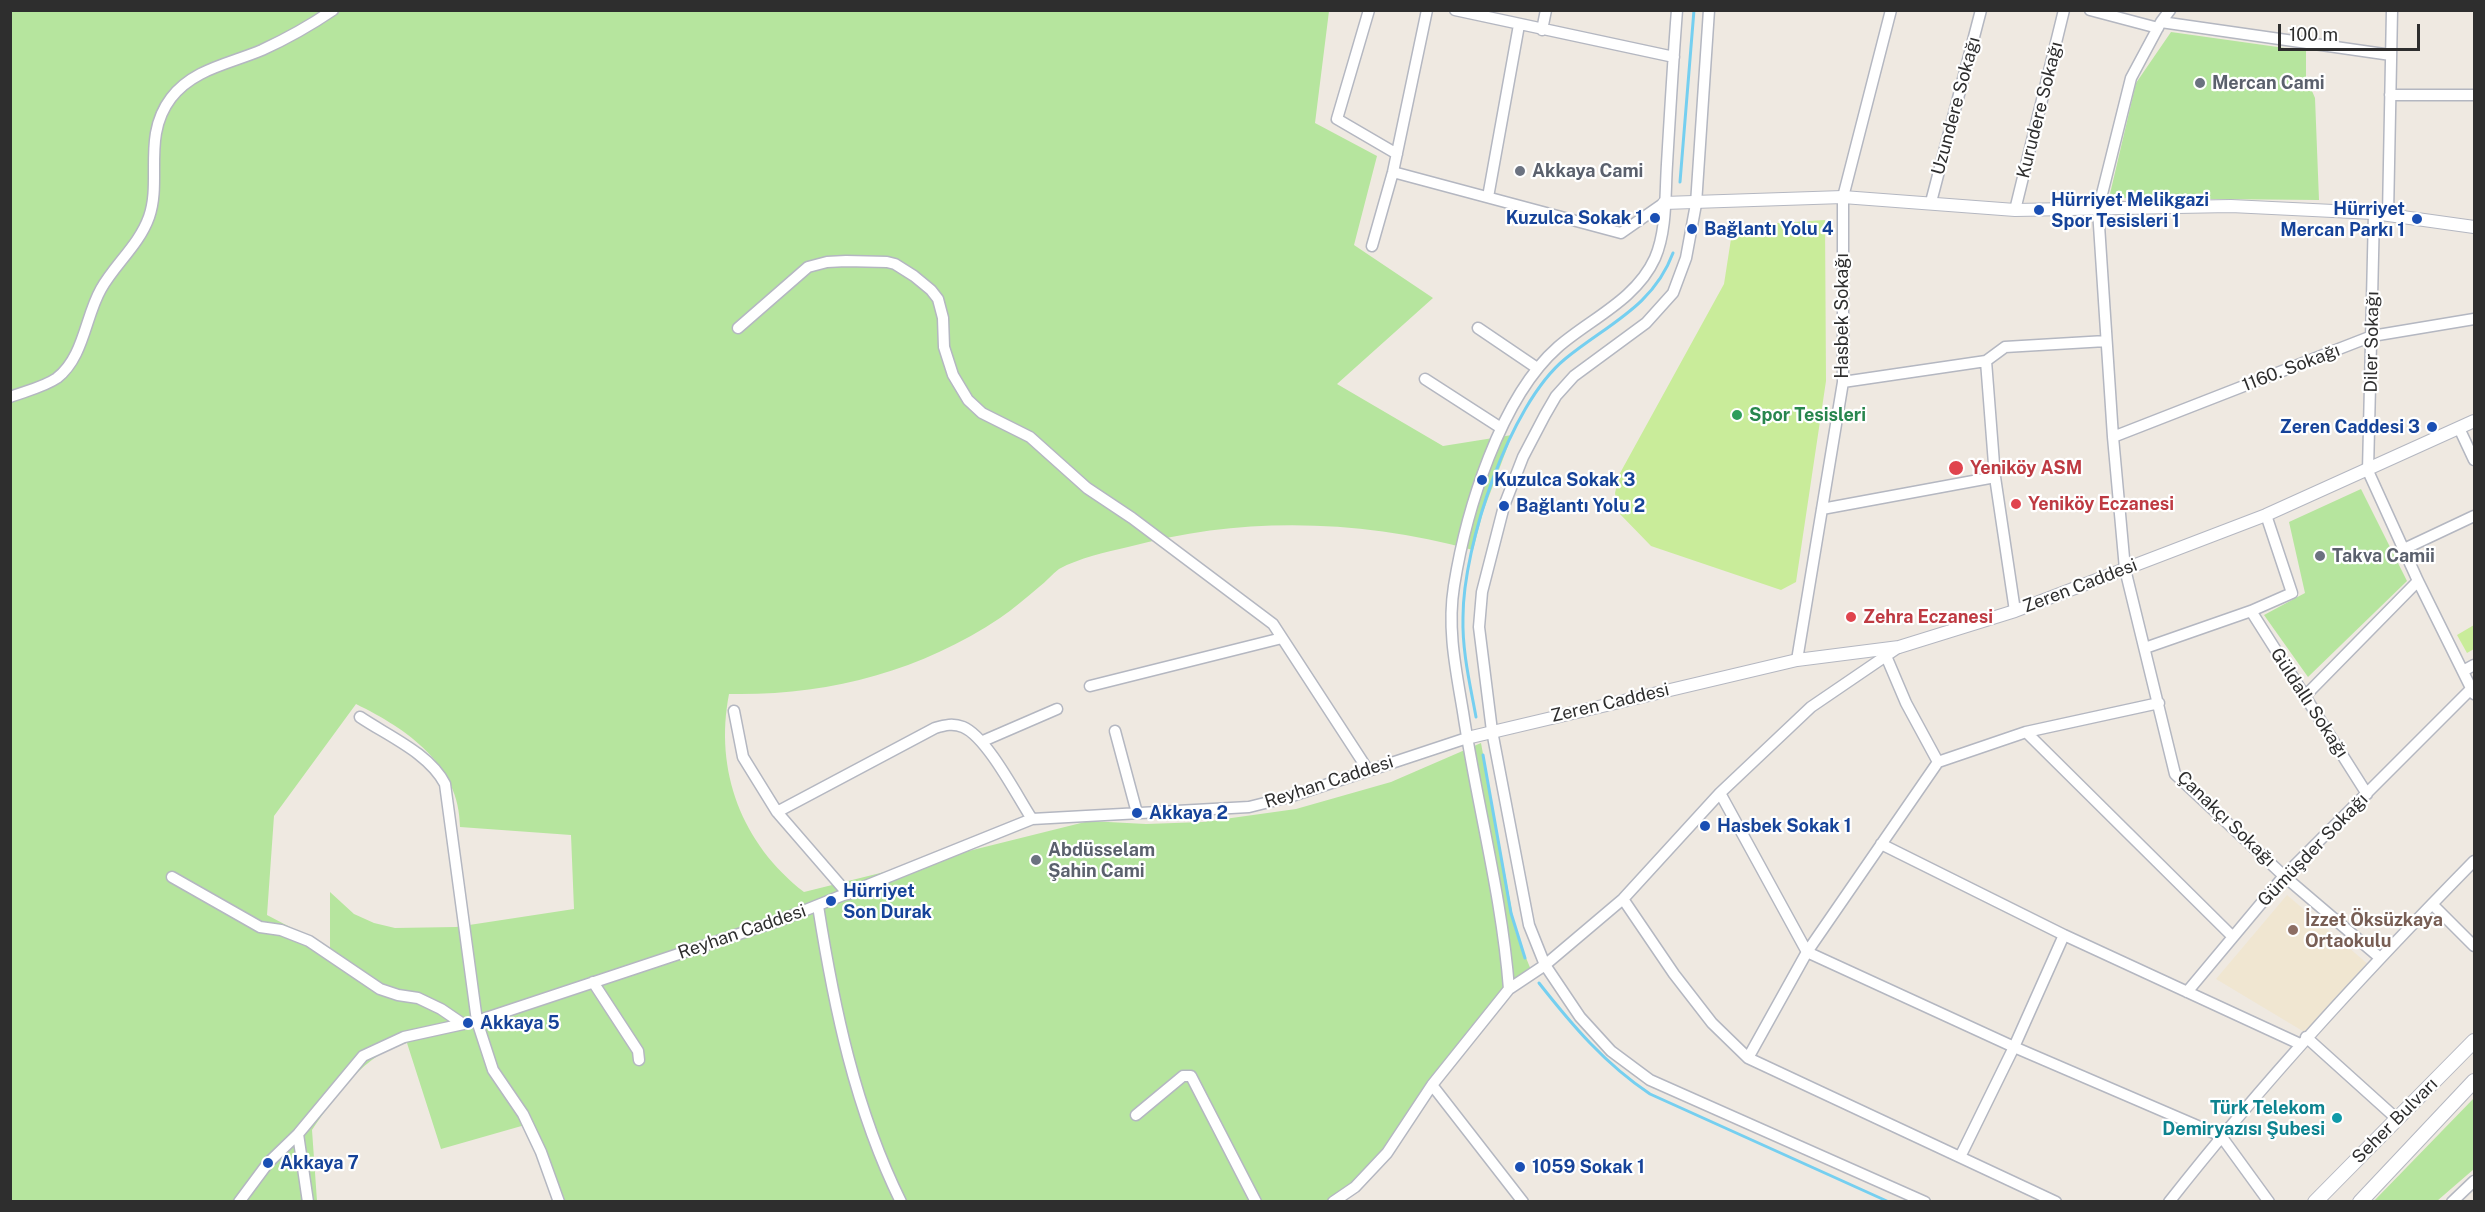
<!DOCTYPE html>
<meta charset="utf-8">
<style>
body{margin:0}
#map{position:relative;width:2485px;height:1212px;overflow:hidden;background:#efe9e1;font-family:"Public Sans",sans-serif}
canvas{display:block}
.frame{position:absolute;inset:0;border:12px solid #2e2e2e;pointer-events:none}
.scale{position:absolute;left:2278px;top:24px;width:142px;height:27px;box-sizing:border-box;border:3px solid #2e2e2e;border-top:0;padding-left:8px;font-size:18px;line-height:21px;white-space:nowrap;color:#2e2e2e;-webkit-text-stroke:4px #fff;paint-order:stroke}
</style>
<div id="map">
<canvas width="2485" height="1212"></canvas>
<div class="frame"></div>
<div class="scale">100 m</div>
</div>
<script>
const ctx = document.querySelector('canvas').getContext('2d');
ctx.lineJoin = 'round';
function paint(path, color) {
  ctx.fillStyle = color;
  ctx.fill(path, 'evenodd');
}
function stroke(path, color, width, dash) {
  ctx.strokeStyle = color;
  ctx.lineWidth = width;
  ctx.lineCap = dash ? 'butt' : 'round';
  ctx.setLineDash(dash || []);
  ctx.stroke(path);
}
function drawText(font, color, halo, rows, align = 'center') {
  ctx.font = font + ' "Public Sans",sans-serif';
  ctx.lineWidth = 4.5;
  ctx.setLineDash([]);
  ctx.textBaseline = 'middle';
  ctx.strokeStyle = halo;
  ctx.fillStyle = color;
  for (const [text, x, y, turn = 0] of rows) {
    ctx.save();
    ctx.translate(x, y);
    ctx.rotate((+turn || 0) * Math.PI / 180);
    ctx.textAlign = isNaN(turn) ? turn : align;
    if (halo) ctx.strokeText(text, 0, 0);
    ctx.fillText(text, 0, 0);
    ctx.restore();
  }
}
paint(new Path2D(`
 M2287,895L2369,965L2306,1033L2216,979Z`), '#f0e6d1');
paint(new Path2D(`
 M10,11H1329L1315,123L1377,156L1354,245L1433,298L1337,384L1443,446L1512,435L1483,512L1473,550C1359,519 1242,516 1128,547C1106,552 1079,558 1059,569C1052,574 1046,582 1039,587C1026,598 1013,609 1000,618C919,672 826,696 729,694C714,771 742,844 804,892L1089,821L1146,824L1203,822L1296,809L1391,782L1481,743L1516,933L1531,970L1415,1113L1338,1201H553L525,1125L441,1149L407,1043C366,1052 334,1097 312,1130L317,1201H11ZM356,704C407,729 460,765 460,827L571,835L574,909L456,927L395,928L374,923L354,914L330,892V948L267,915L274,816Z
 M2171,32L2306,51V77L2315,98L2319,200L2109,198L2136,83Z
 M2361,489L2407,581L2308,677L2264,615L2305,593L2289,522Z
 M2474,1098V1169L2437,1201L2373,1202Z`), '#b6e59e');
paint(new Path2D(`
 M1825,220L1826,381L1796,582L1781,590L1651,546L1618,512L1615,493L1619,475L1724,284L1733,226Z
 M2474,625V649L2467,653L2457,635Z`), '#c9ec9a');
stroke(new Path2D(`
 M1680,182L1694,10
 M1476,717C1470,684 1462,651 1463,617C1463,546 1509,405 1565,359C1606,325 1653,307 1673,253
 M1483,755L1511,913L1525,958
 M1539,983C1572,1025 1605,1064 1650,1094L1889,1202`), '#75cff0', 3);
const minor = new Path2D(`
 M1369,10L1337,119L1397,154
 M1455,10L1674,57
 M1709,10L1696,204L1686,258L1673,293L1646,323L1574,376L1556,396L1545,415L1523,457L1504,506L1482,592L1479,627L1492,731L1529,925L1545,965L1580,1017L1611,1051L1650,1080L1925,1202
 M2090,10L2158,28
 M2170,10L2161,22L2131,78L2098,210L2113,437L2125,569L2175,774L2284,876L2379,957
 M2161,22L2391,55
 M1542,30L1546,10
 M2390,95H2474
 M1393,172L1621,233L1664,203
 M1488,197L1519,25
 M1931,202L1981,10
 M2015,210L2064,10
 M2374,213L2368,471L2418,581L2474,694
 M2388,215L2392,10
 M1372,246L1393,172L1427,10
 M738,328L808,267L827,262L846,261L887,262L895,264L914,276L931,290L938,299L943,318L944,347L953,375L968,400L982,413L1030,437L1087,488L1132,518L1273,624L1368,770
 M1478,328L1537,368
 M1986,361L1995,477L2015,611
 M1425,379L1501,428
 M1843,382L1986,361L2005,347L2106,341
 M10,397C26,391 44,387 57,378C84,357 85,317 101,289C115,264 139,245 149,217C162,180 142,136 171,98C193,69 229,64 262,50C286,39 311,25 333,10
 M2459,428L2474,460
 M2113,437L2372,336L2474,319
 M1822,509L1995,477
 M2404,549L2474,516
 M2251,611L2367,794
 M2145,648L2251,611L2292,593L2266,515
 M1886,656L1906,703L1938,762
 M1797,660L1843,382V197L1891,10
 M2463,671L2474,665
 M1090,686L1282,638
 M2305,696L2418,581
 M734,711L743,757L777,812
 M360,717C388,736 429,753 445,784L477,1021L493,1070L523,1114L541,1152L559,1202
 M1115,731L1137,813
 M2026,732L2233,937
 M983,741L1057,709
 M1720,793L1807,952L2014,1047L2221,1136L2269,1202
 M1881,844L2064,935L2300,1044
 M172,877L260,927L281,930L309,941L380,989L398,995L418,998L441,1009L463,1024
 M848,894L777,812L935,728C945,725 953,723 963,727C987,737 1017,796 1032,819
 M1623,899L1674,974L1712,1023L1748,1058L2056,1202
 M2432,904L2474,946
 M818,906C834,1007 855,1109 901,1202
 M593,982L638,1051L639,1060
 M1509,989C1502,896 1477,805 1463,712C1456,670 1447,629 1454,586C1466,511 1500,398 1558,347C1590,319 1636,300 1655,258C1667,230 1665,194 1667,164C1670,113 1673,62 1677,10
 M2187,992L2284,876L2471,689
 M2306,1037L2397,1119
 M1748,1058L1807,952L1938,762L2026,732L2159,703
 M1432,1085L1523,1202
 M1136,1115L1183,1076H1191L1256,1202
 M298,1134L308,1202
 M1960,1157L2014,1047L2064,935
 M239,1202L268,1163L298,1134L363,1056L404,1037L477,1021L781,920L1032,819L1249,807L1289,797L1467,738
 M1333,1202L1355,1187L1387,1153L1432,1085L1509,989L1545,965L1623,899L1720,793L1811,707L1899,647
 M2169,1202C2264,1081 2367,970 2474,861
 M2452,1202L2474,1181`);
const tertiary = new Path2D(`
 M1664,203L1843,197L2015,210L2231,206L2374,213L2474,227
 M1467,738L1797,660L1899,647L2015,611L2266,515L2474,421`);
const secondary = new Path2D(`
 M2315,1202L2474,1041
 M2360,1202L2474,1081`);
stroke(minor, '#b4b7c1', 13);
stroke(tertiary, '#b4b7c1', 14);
stroke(secondary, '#b4b7c1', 16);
stroke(minor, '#fff', 10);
stroke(tertiary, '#fff', 12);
stroke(secondary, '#fff', 14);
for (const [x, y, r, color] of [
 [2200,83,6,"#6b7280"],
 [1520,171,6,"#6b7280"],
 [2039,210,6,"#1a4fb4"],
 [1655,218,6,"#1a4fb4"],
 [2417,219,6,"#1a4fb4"],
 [1692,229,6,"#1a4fb4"],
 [1737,415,6,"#2e9e5b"],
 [2432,427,6,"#1a4fb4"],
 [1956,468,8,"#e0444e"],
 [1482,480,6,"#1a4fb4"],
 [2016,504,6,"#e0444e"],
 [1504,506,6,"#1a4fb4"],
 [2320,556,6,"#6b7280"],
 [1851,617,6,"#e0444e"],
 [1137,813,6,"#1a4fb4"],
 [1705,826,6,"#1a4fb4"],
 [1036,860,6,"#6b7280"],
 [831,901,6,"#1a4fb4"],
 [2293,930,6,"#8d6e63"],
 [468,1023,6,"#1a4fb4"],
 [2337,1118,6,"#0f9aa8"],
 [268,1163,6,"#1a4fb4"],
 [1520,1167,6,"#1a4fb4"]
]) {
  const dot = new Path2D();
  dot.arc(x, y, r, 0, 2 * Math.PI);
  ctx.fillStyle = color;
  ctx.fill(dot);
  stroke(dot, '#fff', 2);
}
drawText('bold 18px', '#5b616d', '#fff', [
 ["Mercan Cami",2212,83],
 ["Akkaya Cami",1532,171],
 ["Takva Camii",2332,556],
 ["Abdüsselam",1048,850],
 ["Şahin Cami",1048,871]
], 'left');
drawText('18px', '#2e2e2e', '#fff', [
 ["Uzundere Sokağı",1956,106,-75],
 ["Kurudere Sokağı",2040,110,-76],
 ["Hasbek Sokağı",1842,316,-90],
 ["Diler Sokağı",2372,342,-89],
 ["1160. Sokağı",2291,368,-21],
 ["Zeren Caddesi",2080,586,-21],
 ["Zeren Caddesi",1610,703,-13],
 ["Güldallı Sokağı",2309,703,57],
 ["Reyhan Caddesi",1329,782,-18],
 ["Çanakçı Sokağı",2226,819,44],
 ["Gümüşder Sokağı",2313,850,-46],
 ["Reyhan Caddesi",742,932,-19],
 ["Seher Bulvarı",2395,1121,-45]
]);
drawText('bold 18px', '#164399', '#fff', [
 ["Hürriyet Melikgazi",2051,200],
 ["Spor Tesisleri 1",2051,221],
 ["Hürriyet",2405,209,"right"],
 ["Mercan Parkı 1",2405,230,"right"],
 ["Kuzulca Sokak 1",1643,218,"right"],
 ["Bağlantı Yolu 4",1704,229],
 ["Zeren Caddesi 3",2420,427,"right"],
 ["Kuzulca Sokak 3",1494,480],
 ["Bağlantı Yolu 2",1516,506],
 ["Akkaya 2",1149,813],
 ["Hasbek Sokak 1",1717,826],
 ["Hürriyet",843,891],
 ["Son Durak",843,912],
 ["Akkaya 5",480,1023],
 ["Akkaya 7",280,1163],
 ["1059 Sokak 1",1532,1167]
], 'left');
drawText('bold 18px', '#27864d', '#fff', [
 ["Spor Tesisleri",1749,415]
], 'left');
drawText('bold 18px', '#be3a42', '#fff', [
 ["Yeniköy ASM",1970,468],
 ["Yeniköy Eczanesi",2028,504],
 ["Zehra Eczanesi",1863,617]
], 'left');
drawText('bold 18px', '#785e54', '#fff', [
 ["İzzet Öksüzkaya",2305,920],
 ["Ortaokulu",2305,941]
], 'left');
drawText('bold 18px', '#0d838f', '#fff', [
 ["Türk Telekom",2325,1108],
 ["Demiryazısı Şubesi",2325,1129]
], 'right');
</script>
